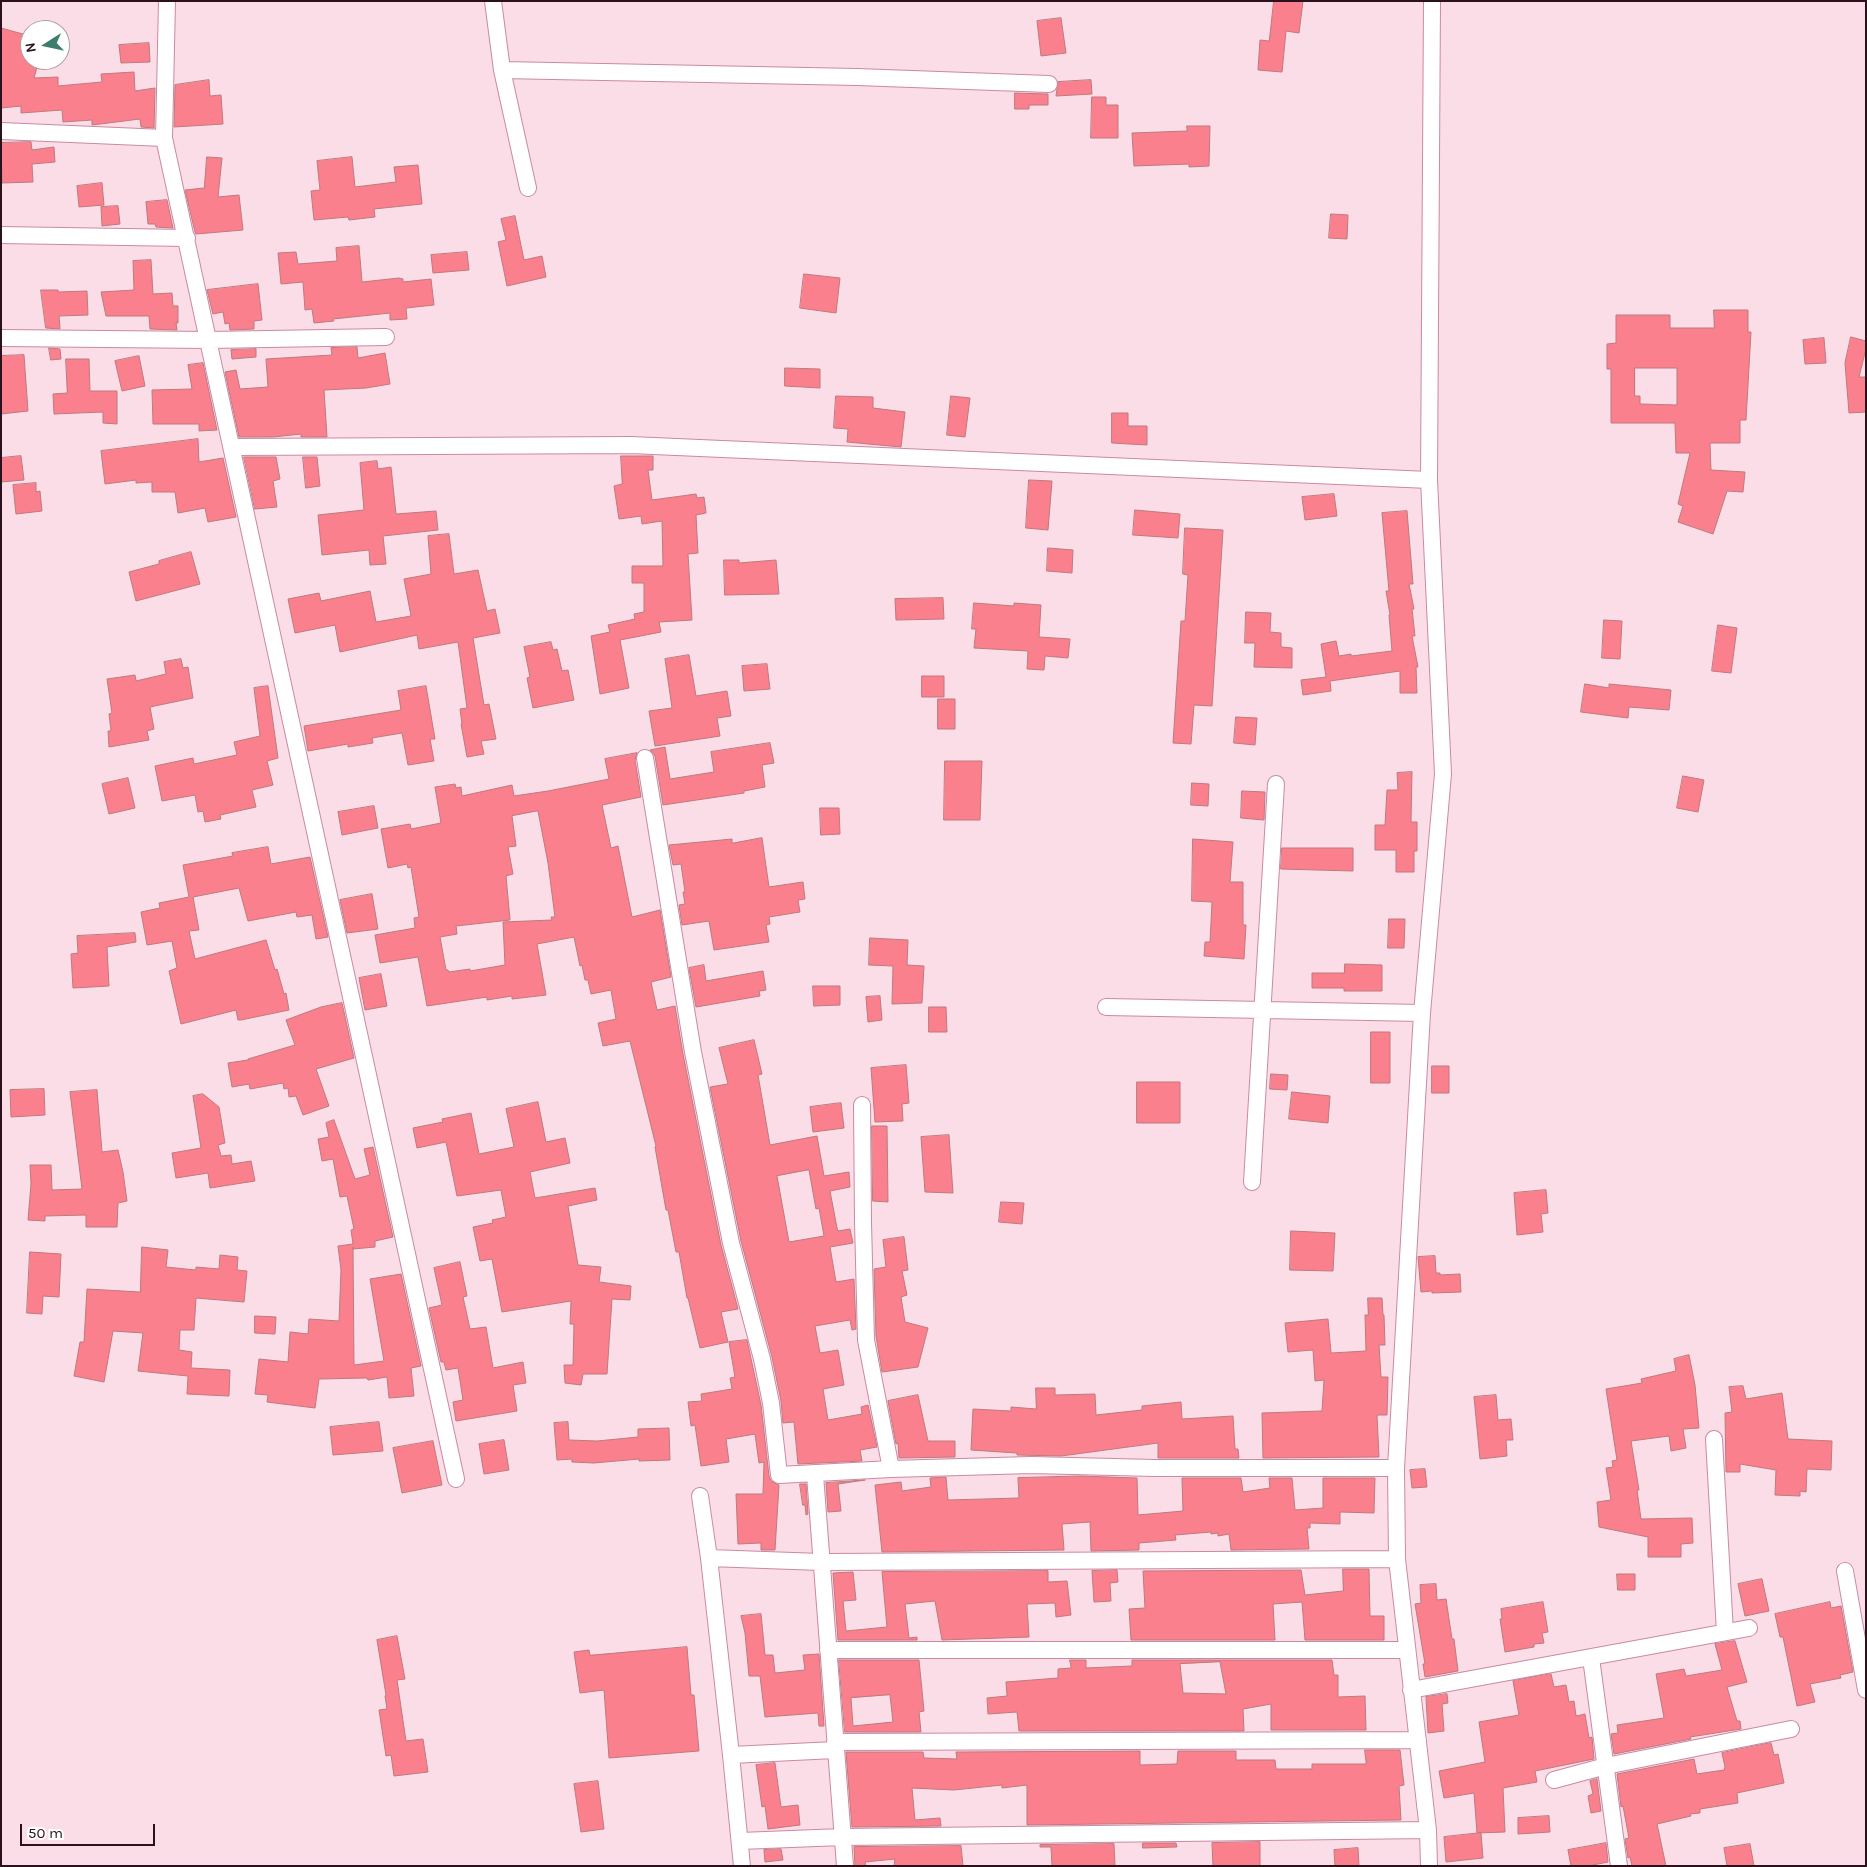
<!DOCTYPE html>
<style>
body{margin:0}
#map{position:relative;width:1867px;height:1867px;overflow:hidden;background:#fbdde7;font-family:Karla,sans-serif}
canvas{display:block}
.frame{position:absolute;inset:0;border:2px solid #2a111b;pointer-events:none}
.north{position:absolute;left:20px;top:20px;width:50px;height:50px;box-sizing:border-box;background:#fff;border:1px solid #aaa0a4;border-radius:50%;rotate:260deg;font-size:14px;font-weight:700;line-height:20px;text-align:center;color:#2a111b}
.north::after{content:'';display:block;margin:auto;width:18px;height:22px;background:#3c7d6d;clip-path:polygon(50% 0,100% 100%,50% 72%,0 100%)}
.scale{position:absolute;left:20px;top:1824px;width:135px;height:22px;box-sizing:border-box;border:2px solid #2a111b;border-top:0;padding-left:6px;font-size:15px;line-height:18px;white-space:nowrap;color:#2a111b;-webkit-text-stroke:4px #fff;paint-order:stroke}
</style>
<div id="map">
<canvas width="1867" height="1867"></canvas>
<div class="frame"></div>
<div class="north">N</div>
<div class="scale">50 m</div>
</div>
<script>
const ctx = document.querySelector('canvas').getContext('2d');
ctx.lineJoin = 'round';
function paint(path, color) {
  ctx.fillStyle = color;
  ctx.fill(path, 'evenodd');
}
function stroke(path, color, width, dash) {
  ctx.strokeStyle = color;
  ctx.lineWidth = width;
  ctx.lineCap = dash ? 'butt' : 'round';
  ctx.setLineDash(dash || []);
  ctx.stroke(path);
}
const building = new Path2D(`
 M1274,1H1303L1299,33L1286,31L1282,72L1258,70L1260,40L1269,41Z
 M1061,18L1066,53L1041,56L1037,21Z
 M1,28L30,36V60H39L34,78L58,77V86L102,82L101,74L134,72L135,91L155,88L154,128L141,127L140,119L92,125V120L63,122L62,110L21,113V106L1,108Z
 M149,43L150,62L121,63L119,45Z
 M209,80L210,96L221,95L223,124L174,127L175,85Z
 M1091,80L1092,94L1056,96L1058,82Z
 M1015,93L1048,94V105H1029V109H1015Z
 M1092,97H1106V105H1118V138H1091Z
 M1187,126H1210L1209,166L1189,167V164L1134,166L1132,133L1187,131Z
 M31,142L32,150L54,147L55,162L32,164L33,182L2,183L1,143Z
 M207,157L222,158L218,197L239,195L243,230L196,234L195,232L185,190L204,188Z
 M352,157L355,187L396,182L394,167L418,165L422,204L374,209L375,217L349,220L348,217L314,220L311,191L320,190L317,161Z
 M102,183L104,205L79,207L77,186Z
 M167,200L173,228L156,227L155,224H148L146,202Z
 M118,206L120,224L102,226L101,207Z
 M1331,214L1348,215L1347,239L1329,238Z
 M515,216L524,260L542,256L546,277L507,286L498,242L506,240L501,219Z
 M359,246L362,282L399,278L403,279V282L431,279L434,305L406,308L407,319L390,320V313L333,319L334,321L314,323L312,309L305,310L303,282L281,284L278,253L296,252L298,264L337,261L336,248Z
 M467,252L469,270L433,273L431,255Z
 M151,260L153,294L172,293L173,306H178V323H176L177,330L150,329L149,316H106L101,292L134,290L133,261Z
 M804,274L840,278L836,313L800,308Z
 M258,284L262,320L254,321V329L230,330L229,323L225,324L223,312L213,314L207,290Z
 M41,290H58V292L87,291L88,315L59,316L60,329L46,328Z
 M1714,310H1748V332H1751L1746,420H1740V443H1710L1711,470L1745,472L1743,492L1727,491L1713,534L1678,522L1683,506L1678,504L1690,453H1676L1675,423H1611V369H1607V344L1616,343V315H1670V328H1714ZM1635,368H1677V405L1640,404V396H1635Z
 M1851,337L1866,341V349L1859,377H1866V412L1849,413L1845,363Z
 M1824,338L1826,363L1805,364L1803,340Z
 M357,347L358,358L385,353L390,384L366,388L324,390L327,437H301V434L273,437H239L225,372L236,370L240,389L268,387L266,359L332,355L331,348Z
 M49,348L60,349L61,359L51,360Z
 M256,349V357L232,359L231,350Z
 M24,355L28,411L1,414V356Z
 M139,356L145,386L122,391L115,361Z
 M66,359H89L90,391H117V424L103,423V412L54,414L53,394L67,393Z
 M203,363L217,430L199,431V424H153L152,390L192,389L188,365Z
 M785,368L820,369V388L785,386Z
 M836,396L873,397V408L905,412L901,447L847,442L848,429L834,428Z
 M951,396L970,398L965,437L947,435Z
 M1112,413H1128V426H1147V445L1112,443Z
 M198,439L199,462L223,458L236,517L208,522L205,508L178,513L175,492H152V482L136,483V480L105,484L101,451Z
 M21,456L24,480L1,482V458Z
 M621,456H653V470H648L652,500L696,494L697,498L704,497L706,513L696,515L698,553L688,554L692,620L659,622L661,632L620,640L629,688L600,694L591,636L610,632L608,625L635,619L634,614L644,612V583H632V566H663L662,521L642,524L641,516L619,519L614,486L622,484Z
 M244,457H276L280,479L273,481L277,507L255,509Z
 M303,457H317L320,486L306,488Z
 M377,461L378,469L391,467L396,514L436,511L438,530L383,536L386,564L370,565L369,550L322,555L318,515L364,510L360,463Z
 M1029,480L1052,481L1048,530L1026,528Z
 M36,483V492L40,491L42,511L16,514L13,485Z
 M1334,494L1337,516L1305,520L1302,497Z
 M1135,510L1180,514L1178,538L1133,535Z
 M1407,511L1413,584H1409L1414,609H1412L1415,636H1412L1418,667H1416L1417,693H1400V671L1330,681L1331,691L1303,695L1301,680L1326,677L1321,644L1336,641L1339,656L1351,654V656L1392,651L1389,615H1390L1386,591H1389L1382,513Z
 M1185,528L1223,530L1212,706L1194,705L1191,744L1173,743L1181,621H1185L1188,575L1183,574Z
 M449,534L454,574L478,570L487,611L495,609L500,633L473,638L484,705L489,704L496,739L481,741L484,754L467,757L461,724H462L460,709L467,708L458,642L419,649L417,635L340,652L335,625L295,633L288,599L319,593L321,601L370,591L376,622L411,616L404,579L431,574L428,536Z
 M1048,548L1073,550L1072,573L1047,571Z
 M191,552L200,584L136,601L129,572L159,564V561Z
 M724,560H739V563L776,560L779,594L725,595Z
 M943,598L944,619L896,620L895,599Z
 M974,603L1014,606V603L1041,605L1039,637L1070,639L1068,658L1045,656L1044,670L1027,669L1028,651L974,648L976,629H972Z
 M1246,612L1271,613L1270,632L1281,633V647L1292,648V668L1254,667L1255,643H1245Z
 M1604,620L1622,621L1620,659L1602,658Z
 M1718,625L1737,628L1731,673L1712,671Z
 M551,642L553,650L557,649L562,671L568,670L574,700L533,708L527,678L530,677L524,647Z
 M689,655L696,696L727,691L731,716L717,718L720,736L655,746L649,711L672,708L665,659Z
 M181,659L183,668L188,667L193,698L150,707L154,729L147,731L149,740L109,747L108,731H111L109,714L112,713L107,679L135,675L136,681L166,674L164,662Z
 M767,664L770,689L744,691L742,666Z
 M922,676H944V697H922Z
 M1585,684L1609,688V684L1671,690L1669,710L1629,707L1628,718L1581,712Z
 M268,686L278,758L267,761L273,785L252,790L256,807L220,815L221,819L205,822L203,811L198,812L195,795L162,801L155,766L193,758L194,764L237,755L234,742L260,736L254,688Z
 M426,686L435,739H430L434,761L408,765L402,733L372,738L373,743L348,747V744L308,751L304,726L401,710L398,691Z
 M938,699H955V729H938Z
 M1236,717L1257,718L1255,745L1234,743Z
 M770,743L774,763L762,765L765,787L744,791V793L663,805L655,756L650,750L665,747L670,779L714,772L711,752Z
 M637,753L635,760L641,797L602,805L611,848L618,846L632,917L660,910L671,977L651,982L657,1010L675,1006L683,1054L721,1245L738,1309L721,1312L728,1342L700,1348L688,1298H687L679,1252H676L668,1210H666L655,1147L656,1146L630,1041L603,1046L598,1023L616,1019L611,990L591,994L588,980H585L582,965L580,966L574,937L537,944L546,995L512,999V996L487,1000V997L427,1006L418,957L380,963L375,935L415,928L414,918L419,917L411,867L408,868L407,864L388,868L381,829L410,824L411,829L441,823L435,787L455,784L456,788L461,787L462,796L512,785L514,796L548,791L609,779L605,759ZM538,811L548,863L555,917H551L552,920L503,922L505,965L470,971V969L449,972L448,970H446L440,937L457,934L456,926L510,920L506,876L513,874L508,847L516,846L512,816Z
 M945,761H982L980,820H944Z
 M1412,772L1411,822H1417V851H1414V872H1396V850H1375V825H1385L1387,790H1398L1397,773Z
 M1683,776L1704,780L1698,812L1677,808Z
 M128,778L135,808L109,814L102,784Z
 M1192,783L1209,784L1208,806L1191,805Z
 M1242,791L1265,792L1264,820L1241,818Z
 M374,806L378,828L342,835L338,812Z
 M820,808H839L840,834L821,835Z
 M762,838L769,887L803,882L805,899L798,900L800,912L769,917L770,924L766,925L769,942L714,950L709,921L682,925L679,905L685,904L683,892H685L681,864L673,865L669,845L732,839V843Z
 M1193,839L1233,842L1230,882H1243V925H1246L1244,959L1204,956L1205,942H1210L1212,902L1192,901Z
 M268,847L271,864L310,857L328,937L316,939L312,915L297,917L296,912L248,921L239,888L193,897L199,930L189,931L195,959L266,940L275,970L277,969L284,994L286,993L289,1010L241,1020H238L236,1010L181,1024L169,971L177,968L172,941L147,945L141,912L160,908L159,903L189,897L183,865L233,856L232,853Z
 M1282,848H1353V871L1281,869Z
 M372,894L378,929L347,933L340,900Z
 M1389,919H1405L1404,948H1388Z
 M135,933L136,942L107,947L109,986L73,988L71,954L78,953L77,936Z
 M870,938L908,940L907,965L924,966L922,1003L892,1004L893,966L869,965Z
 M1345,964L1382,965V991H1344V988H1312V973H1344Z
 M704,965L706,981L763,971L766,990L759,991L760,996L696,1007L689,968Z
 M381,974L387,1006L365,1010L359,978Z
 M813,986H840V1005L814,1006Z
 M880,996L882,1020L868,1022L866,997Z
 M342,1003L354,1058L316,1069L329,1106L303,1115L296,1096L289,1097L288,1088L284,1089L283,1083L250,1089L249,1084L232,1087L228,1063L248,1060V1059L295,1045L286,1020L321,1007Z
 M929,1007H946L947,1032H929Z
 M1371,1032H1390V1083H1371Z
 M754,1040L762,1074L758,1075L770,1145L817,1136L824,1176L849,1172L850,1187L830,1191L837,1228L838,1231L850,1229L853,1243L830,1247L836,1282L854,1279L856,1329L852,1330L850,1320L815,1326L820,1353L838,1350L844,1385L823,1389L828,1420L862,1414L861,1407L868,1405L877,1447L860,1450L862,1461L798,1464L794,1422L783,1423L781,1401L772,1357L741,1241L710,1087L728,1084L719,1048ZM809,1170L816,1209L819,1208L824,1236L789,1242L777,1176Z
 M906,1065L909,1103L902,1104L903,1121L875,1122L871,1068Z
 M1432,1066H1449V1093H1432Z
 M1271,1074L1288,1075L1287,1090L1270,1089Z
 M1137,1082H1180V1123H1137Z
 M44,1089L45,1115L11,1117L10,1090Z
 M97,1090L102,1152L118,1150L123,1172L127,1201L118,1203L117,1227H86V1215L45,1216V1221L28,1220L31,1184L30,1165H51L52,1190L82,1189L70,1092Z
 M1292,1092L1330,1096L1328,1123L1289,1119Z
 M203,1094L219,1107L225,1143L218,1145L221,1156L231,1155L232,1164L251,1161L255,1181L210,1188L208,1173L176,1178L172,1153L201,1148L193,1096Z
 M538,1102L546,1142L565,1138L570,1163L530,1172L535,1198L595,1188L597,1200L568,1206L578,1265L601,1267L599,1282L631,1286L630,1300L612,1299L607,1374H583L581,1385L565,1383L564,1365H573L574,1324H570L571,1301L502,1312L492,1259L480,1261L473,1227L493,1223L492,1220L506,1217L501,1190L457,1196L446,1142L417,1148L413,1128L443,1122L442,1119L471,1113L479,1154L514,1147L506,1109Z
 M841,1103L844,1128L813,1132L810,1107Z
 M334,1120L355,1179L370,1175L364,1149L373,1147L393,1237L375,1241V1247L353,1249V1247L354,1365L384,1361L370,1279L401,1274L421,1366L411,1368L414,1396L389,1398L387,1377L368,1380L367,1378L319,1379L315,1408L267,1402L268,1395L255,1394L259,1359L288,1362L290,1332L308,1334L309,1319L339,1321L341,1270L338,1246L353,1244L351,1230L354,1229L347,1196L340,1197L333,1159L322,1161L318,1139L329,1137L326,1123Z
 M872,1126H887L888,1202L873,1201Z
 M949,1135L953,1193L925,1192L921,1137Z
 M1546,1190L1548,1213L1541,1214L1543,1232L1517,1235L1514,1193Z
 M1001,1202L1024,1203L1022,1224L999,1222Z
 M1291,1231L1335,1233L1333,1271L1290,1270Z
 M904,1237L908,1270L902,1271L907,1295L901,1297L905,1322L928,1328L918,1367L882,1372L876,1336L874,1269L886,1267L883,1240Z
 M142,1247L168,1250L166,1267L196,1270V1267L219,1269L220,1255L238,1257L237,1270L247,1271L244,1302L196,1298L194,1330H180L179,1350L192,1352L191,1368L230,1370L229,1396L187,1394L188,1376L138,1371L143,1333L113,1331L104,1382L74,1376L80,1342H84L87,1289L140,1292Z
 M30,1252L61,1254L59,1297L43,1296L42,1314L27,1313Z
 M1435,1256L1436,1273H1440V1275L1460,1274L1461,1292L1432,1293V1291L1421,1292L1418,1257Z
 M460,1262L467,1296L463,1297L470,1329L486,1327L493,1368L523,1362L526,1383L513,1385L517,1411L456,1421L453,1402L463,1400L458,1368L446,1370L444,1362H441L429,1308L442,1305L434,1268Z
 M1368,1298H1382L1383,1315H1384L1385,1345H1379L1381,1377H1388L1387,1415H1377L1379,1457L1263,1458L1262,1413L1322,1411L1324,1380L1315,1381L1313,1350L1288,1352L1285,1323L1328,1319L1331,1353L1366,1351L1365,1315H1368Z
 M255,1316L276,1317L275,1334L255,1333Z
 M747,1340L761,1405L769,1476L771,1481L779,1485L775,1550H761V1543L738,1544L736,1494H763L764,1462L759,1463L755,1434L726,1439L729,1462L701,1466L695,1425L691,1426L688,1402L702,1401L701,1394L732,1389L730,1378L735,1377L729,1342Z
 M1689,1355L1695,1385L1699,1428L1683,1429L1686,1448L1671,1451L1669,1436L1631,1441L1639,1490H1637L1641,1519L1692,1518L1693,1543L1681,1544V1557H1648V1537L1599,1527L1597,1502L1611,1500L1606,1468L1613,1467L1612,1461L1617,1460L1606,1389L1642,1383L1641,1379L1676,1371L1674,1359Z
 M1743,1386L1746,1399L1782,1393L1788,1439L1832,1441L1831,1470L1807,1469L1806,1492L1800,1491V1496L1775,1495L1776,1470L1740,1464V1472H1726L1725,1413L1732,1412L1729,1387Z
 M1036,1388H1055V1395L1095,1394L1096,1415L1142,1410V1406L1181,1402L1182,1419L1233,1416L1235,1449H1238L1239,1458H1158V1443L1061,1456L1017,1455V1453L971,1450L973,1409L1011,1411V1407L1036,1409Z
 M918,1395L928,1441H955V1457L899,1458L898,1443L896,1444L888,1401Z
 M1496,1395L1498,1420L1511,1419L1513,1440H1506L1507,1456L1480,1459L1474,1397Z
 M379,1422L383,1451L333,1455L330,1427Z
 M568,1422L569,1440L597,1441L638,1437V1429L669,1428L670,1460L639,1461V1459L594,1463L572,1462V1459L557,1460L554,1423Z
 M504,1440L509,1470L484,1474L479,1444Z
 M433,1441L442,1485L402,1493L393,1448Z
 M1425,1469L1427,1487L1412,1488L1410,1470Z
 M1080,1476L1137,1478L1138,1515L1183,1511L1182,1478H1241L1243,1492L1270,1488L1269,1478H1292L1295,1510L1323,1508V1478H1375L1374,1513L1340,1512V1524L1310,1523V1528H1307L1309,1549H1306L1231,1550L1229,1534L1218,1536V1533L1211,1534V1532L1175,1535L1176,1540L1139,1543V1550L1091,1551L1090,1522L1062,1524L1064,1550L882,1552L875,1485L901,1482L902,1491L931,1487L930,1478L946,1477L948,1500L1019,1498L1018,1478Z
 M865,1480L838,1484L841,1511L828,1512L826,1483Z
 M800,1484H806L808,1514L806,1515L805,1505H803Z
 M1343,1569H1369L1370,1616H1384V1640H1305L1302,1602L1273,1604L1275,1640H1131L1129,1609L1145,1608L1143,1571L1301,1570L1305,1595L1343,1591Z
 M1117,1570L1118,1582L1110,1583L1111,1601L1094,1602L1092,1571Z
 M1048,1571V1582L1067,1581L1071,1615L1056,1617L1055,1603L1027,1604L1029,1637L942,1640L935,1601L905,1604L909,1638L917,1637V1640H838L833,1573L853,1572L856,1600L843,1601L846,1631L887,1627L882,1572Z
 M1617,1574H1635V1590H1618Z
 M1762,1579L1769,1611L1745,1616L1738,1584Z
 M1436,1584L1437,1600L1446,1599L1452,1639H1454L1458,1671L1425,1677L1423,1664H1425L1415,1604L1421,1603L1420,1585Z
 M1543,1602L1548,1632L1542,1633L1544,1643L1534,1644V1647L1505,1652L1500,1619H1502L1501,1609Z
 M1830,1602L1831,1608L1841,1606L1853,1672L1840,1675L1841,1678L1810,1684L1815,1702L1797,1706L1783,1637H1780L1775,1614Z
 M761,1614L765,1655H773L775,1673L805,1670L803,1655L819,1654L824,1726H819L818,1713L765,1717L760,1676H749L745,1633L741,1616Z
 M397,1636L405,1679L397,1680L406,1741L423,1739L428,1772L394,1776L391,1755L386,1756L379,1710L387,1709L385,1696L386,1695L377,1640Z
 M1735,1641L1747,1682L1727,1687L1737,1721H1740L1741,1729L1690,1737L1691,1739L1614,1754L1611,1734L1618,1733L1617,1725L1664,1718L1656,1674L1684,1669L1686,1676L1722,1670L1715,1644Z
 M687,1647L691,1695H694L699,1751L609,1758L604,1690L580,1693L574,1652L589,1650L590,1655Z
 M839,1660H919L924,1711L919,1712L921,1732H845ZM890,1695L893,1722L853,1726L851,1698Z
 M1070,1660H1086V1668L1132,1666V1660H1332L1334,1675H1338V1697L1365,1696L1366,1730H1271V1704L1243,1709L1244,1731H1019L1017,1712L988,1714L987,1698L1007,1696L1006,1682L1058,1678V1669L1071,1668ZM1220,1662L1226,1694L1183,1693L1180,1664Z
 M1551,1674L1554,1687L1566,1685L1569,1702L1574,1701L1576,1716L1585,1714L1589,1738L1592,1737L1594,1759L1535,1771L1537,1782L1503,1788L1505,1832L1477,1833L1474,1793L1444,1798L1439,1771L1485,1762L1479,1722L1519,1715L1513,1681Z
 M1447,1694L1448,1703L1442,1704L1444,1731L1428,1733L1426,1697Z
 M1771,1743L1774,1755L1778,1754L1784,1783L1737,1793L1738,1803L1700,1809V1813L1690,1814L1691,1816L1657,1824L1666,1866H1632L1630,1857L1628,1858L1625,1839L1629,1838L1623,1806L1621,1807L1617,1774L1694,1759L1697,1774L1724,1770L1725,1767L1722,1753Z
 M1365,1750H1400L1404,1785L1399,1786L1401,1820L1027,1825V1785L1002,1788V1785L954,1790L912,1788L915,1820L940,1818L941,1826L852,1827L846,1752H923L924,1758L957,1759L956,1752H960L1140,1751V1765L1177,1764L1178,1751H1236V1760H1275L1276,1769H1312V1764H1366Z
 M775,1763L781,1807L798,1805L800,1825L768,1829L765,1806L762,1807L756,1765Z
 M1597,1779L1601,1811L1591,1813L1588,1796L1593,1794L1590,1781Z
 M598,1781L604,1829L581,1832L574,1784Z
 M1549,1816L1550,1832L1518,1834V1818Z
 M1481,1833L1483,1858L1446,1862L1444,1837Z
 M1260,1842V1866H1213L1212,1843Z
 M1143,1843H1176L1177,1847L1143,1848Z
 M1606,1843L1608,1862L1588,1866H1571L1568,1850Z
 M1114,1844L1115,1866H1052L1051,1847H1040V1845Z
 M1750,1844L1754,1866H1727L1724,1848Z
 M961,1846L963,1866H894L895,1859L865,1862L866,1866H855L854,1847Z
 M1358,1848L1359,1866H1335L1334,1850Z
 M781,1849L783,1860L765,1862L764,1850Z`);
paint(building, '#fb808d');
stroke(building, '#be797e', 1);
const minor = new Path2D(`
 M167,1L164,138L456,1479
 M493,1L502,70L857,77L1049,84
 M502,70L528,188
 M1,131L164,138
 M1,235L187,238
 M1,338L209,340L386,337
 M233,447L631,445L1429,480
 M645,758L693,1052L731,1243L762,1359L771,1403L779,1475L891,1469L1031,1465L1155,1468H1396
 M1106,1007L1422,1013
 M862,1105L863,1222L866,1340L891,1469
 M1252,1182L1276,784
 M1714,1439L1725,1632
 M815,1475L845,1866
 M700,1496L709,1558L731,1755L742,1866
 M709,1558L821,1562L1397,1559
 M1845,1571L1866,1690
 M828,1650H1407
 M1591,1658L1619,1866
 M1411,1690L1749,1628
 M835,1742L1418,1740
 M731,1755L835,1750
 M1554,1780L1606,1766L1791,1729
 M740,1841L842,1837L1428,1830
 M1429,1866L1428,1830L1397,1559L1396,1468L1422,1013L1443,774L1429,480L1432,1`);
stroke(minor, '#cb89a3', 18);
stroke(minor, '#fff', 16);
</script>
